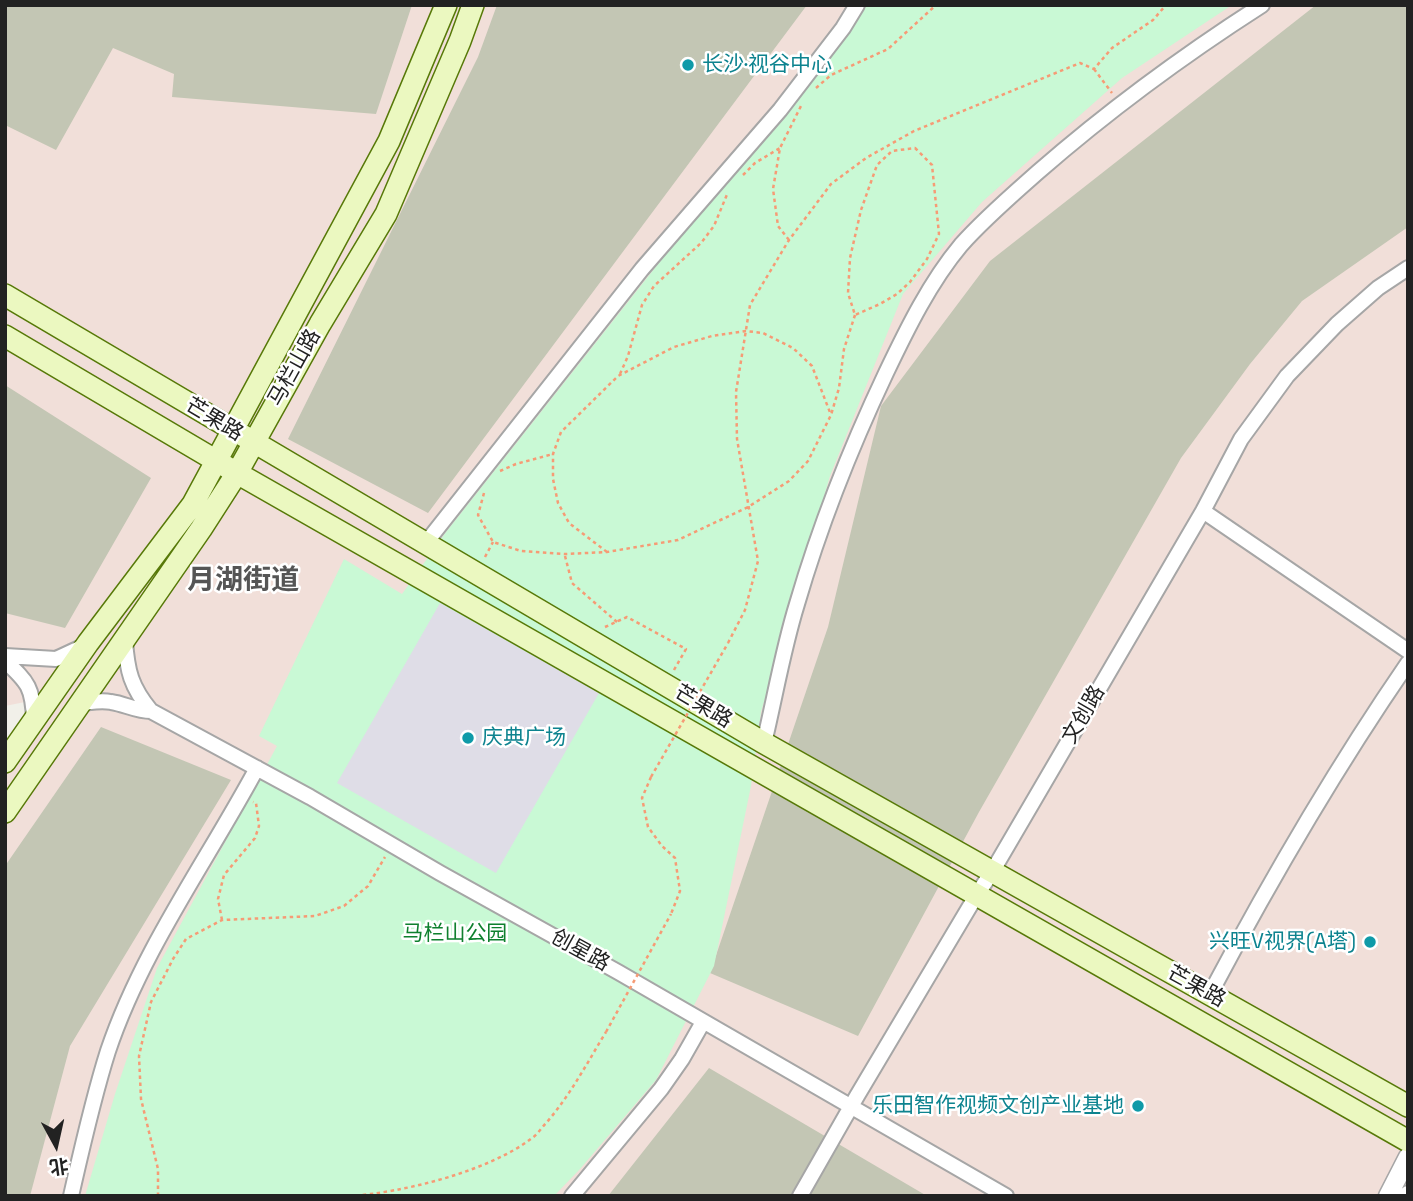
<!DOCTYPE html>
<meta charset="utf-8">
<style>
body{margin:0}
#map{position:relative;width:1413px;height:1201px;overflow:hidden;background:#f1f0e9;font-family:"Space Grotesk","Noto Sans SC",sans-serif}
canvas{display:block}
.frame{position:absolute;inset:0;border:7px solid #222;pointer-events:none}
.north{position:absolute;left:21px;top:1110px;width:70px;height:70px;-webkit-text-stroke:5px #fff;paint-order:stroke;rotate:172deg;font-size:19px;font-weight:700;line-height:28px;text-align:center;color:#222}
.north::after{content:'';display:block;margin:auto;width:24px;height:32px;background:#222;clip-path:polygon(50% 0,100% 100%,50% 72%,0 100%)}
</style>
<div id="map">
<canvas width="1413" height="1201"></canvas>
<div class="frame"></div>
<div class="north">北</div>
</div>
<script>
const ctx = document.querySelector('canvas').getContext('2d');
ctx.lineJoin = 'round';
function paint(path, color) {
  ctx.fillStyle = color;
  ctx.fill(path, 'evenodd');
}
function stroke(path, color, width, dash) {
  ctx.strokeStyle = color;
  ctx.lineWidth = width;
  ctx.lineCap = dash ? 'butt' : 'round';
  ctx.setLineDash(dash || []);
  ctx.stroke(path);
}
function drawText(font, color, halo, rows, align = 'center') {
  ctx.font = font + ' "Space Grotesk","Noto Sans SC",sans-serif';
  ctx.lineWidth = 5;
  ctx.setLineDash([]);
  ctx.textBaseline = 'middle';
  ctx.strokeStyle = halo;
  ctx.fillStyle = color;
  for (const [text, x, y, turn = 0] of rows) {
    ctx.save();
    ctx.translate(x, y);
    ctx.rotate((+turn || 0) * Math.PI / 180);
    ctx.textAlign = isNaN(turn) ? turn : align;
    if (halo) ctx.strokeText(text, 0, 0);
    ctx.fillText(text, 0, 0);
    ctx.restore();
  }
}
paint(new Path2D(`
 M5,5H1408V1196H5V773L60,695L5,706Z`), '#f1dfd9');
paint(new Path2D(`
 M5,5H412L376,114L172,97L174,74L113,48L56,150L5,125Z
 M497,5H807L428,513L288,439L478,57Z
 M1316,5H1408V227L1302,301L1250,364L1181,458L979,812L858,1036L710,973L828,627L881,406L990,261Z
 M5,385L151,478L65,628L5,613Z
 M101,727L231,780L70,1046L30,1196H5V866Z
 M709,1068L927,1196H608Z`), '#c3c6b4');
paint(new Path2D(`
 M863,5H1232L1122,78L982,202L903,294L830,476L761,712L751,786L714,966L656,1080L580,1169L554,1196H85L115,1094L157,968L277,746L259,736L344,559L402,594L446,532L654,269L815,70Z`), '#c9f9d5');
paint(new Path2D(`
 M440,603L599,693L496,873L337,783Z`), '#dfdde7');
const minor = new Path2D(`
 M1203,511L1408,651
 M425,544L642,269L780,110L843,28L857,5
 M125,640C127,671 131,687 151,711L310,797L440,873L618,972L1006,1196
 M5,656L56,659L84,646
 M5,661C28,682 33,688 34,720
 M82,703C92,702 101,700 111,702C125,704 136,711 151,711
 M764,743C775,697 783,649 797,604C820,525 851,447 886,373C907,329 930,282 961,245C984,219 1011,196 1038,172C1108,111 1184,55 1262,5
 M1210,994C1270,881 1335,769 1408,663
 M71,1196C82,1148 93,1098 108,1051C142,950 207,861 257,768
 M572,1196L661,1089L682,1059L703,1022
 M800,1196L857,1096L976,896L992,872L1203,511L1241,439L1287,376L1337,324L1378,288L1408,268`);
const tertiary = new Path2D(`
 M1388,1196L1408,1157
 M1408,1196V1195`);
const secondary = new Path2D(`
 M5,295L764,743L1408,1106
 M5,336L237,473L1408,1141
 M5,762L88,643L193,504L389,141L446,5
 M5,812L201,529L237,473L320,324L386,214L460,41L473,5`);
stroke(minor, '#a6a6a6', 18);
stroke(tertiary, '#a6a6a6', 21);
stroke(secondary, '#577908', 24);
stroke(new Path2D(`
 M1094,69L1112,93
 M816,88L831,75L888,49L936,5
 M915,148L932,165L939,234L927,259L910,282L897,294L880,304L855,315L848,293L850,258L861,210L877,165L892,151Z
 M743,175L755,163L780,148
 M789,240L778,226L773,189L780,148L801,106
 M620,374L628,356L642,305L654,286L701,243L714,226L728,192
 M500,471L516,464L553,454
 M484,493L478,515L493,542L521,551L565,554L607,552L678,540L748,507L789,481L808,461L831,415L839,388L844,349L855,315
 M607,552L569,523L558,503L553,479V454L561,432L618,376L674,347L712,336L746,331L763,333L793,348L812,366L831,415
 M565,556L572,583L617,622
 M485,557L493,542
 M605,627L627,617L686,649L674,670
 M728,643L745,610L758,561L737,439L736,392L750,305L789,240L831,184L866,158L914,131L1080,63L1094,69L1112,48L1153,20L1166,5
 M651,777L642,798L648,827L662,846L675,858L680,891L671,914
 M222,920L218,899L224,875L255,838L259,826L256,803L253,802
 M158,1196V1169L141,1099L139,1056L151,1002L173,959L186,939L222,920L315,916L344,906L368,886L385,857
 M349,1196C402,1193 490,1171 532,1138C538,1134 542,1127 547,1122C571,1094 587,1063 606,1032`), '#f69b75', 2.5, [3.5, 3.5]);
stroke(minor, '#fff', 14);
stroke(tertiary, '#fff', 18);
stroke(secondary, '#ebf8c0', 21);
stroke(new Path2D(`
 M651,777L728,643
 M606,1032L671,914`), '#f69b75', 2.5, [3.5, 3.5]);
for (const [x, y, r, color] of [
 [688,65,7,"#0f9aa8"],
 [468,738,7,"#0f9aa8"],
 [1370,942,7,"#0f9aa8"],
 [1138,1106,7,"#0f9aa8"]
]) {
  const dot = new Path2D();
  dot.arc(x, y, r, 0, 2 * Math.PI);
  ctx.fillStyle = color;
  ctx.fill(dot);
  stroke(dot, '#fff', 2.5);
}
drawText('21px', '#0d838f', '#fff', [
 ["长沙·视谷中心",702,65],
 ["庆典广场",482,738],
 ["兴旺V视界(A塔)",1356,942,"right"],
 ["乐田智作视频文创产业基地",1124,1106,"right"]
], 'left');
drawText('21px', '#222', '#fff', [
 ["马栏山路",295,368,-61],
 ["芒果路",214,420,31],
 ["芒果路",703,707,31],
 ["文创路",1084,715,-60],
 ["创星路",580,951,29],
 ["芒果路",1196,987,29]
]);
drawText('21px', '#0f802e', '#fff', [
 ["马栏山公园",455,934]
]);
drawText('bold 28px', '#555', '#fff', [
 ["月湖街道",243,581]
]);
</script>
